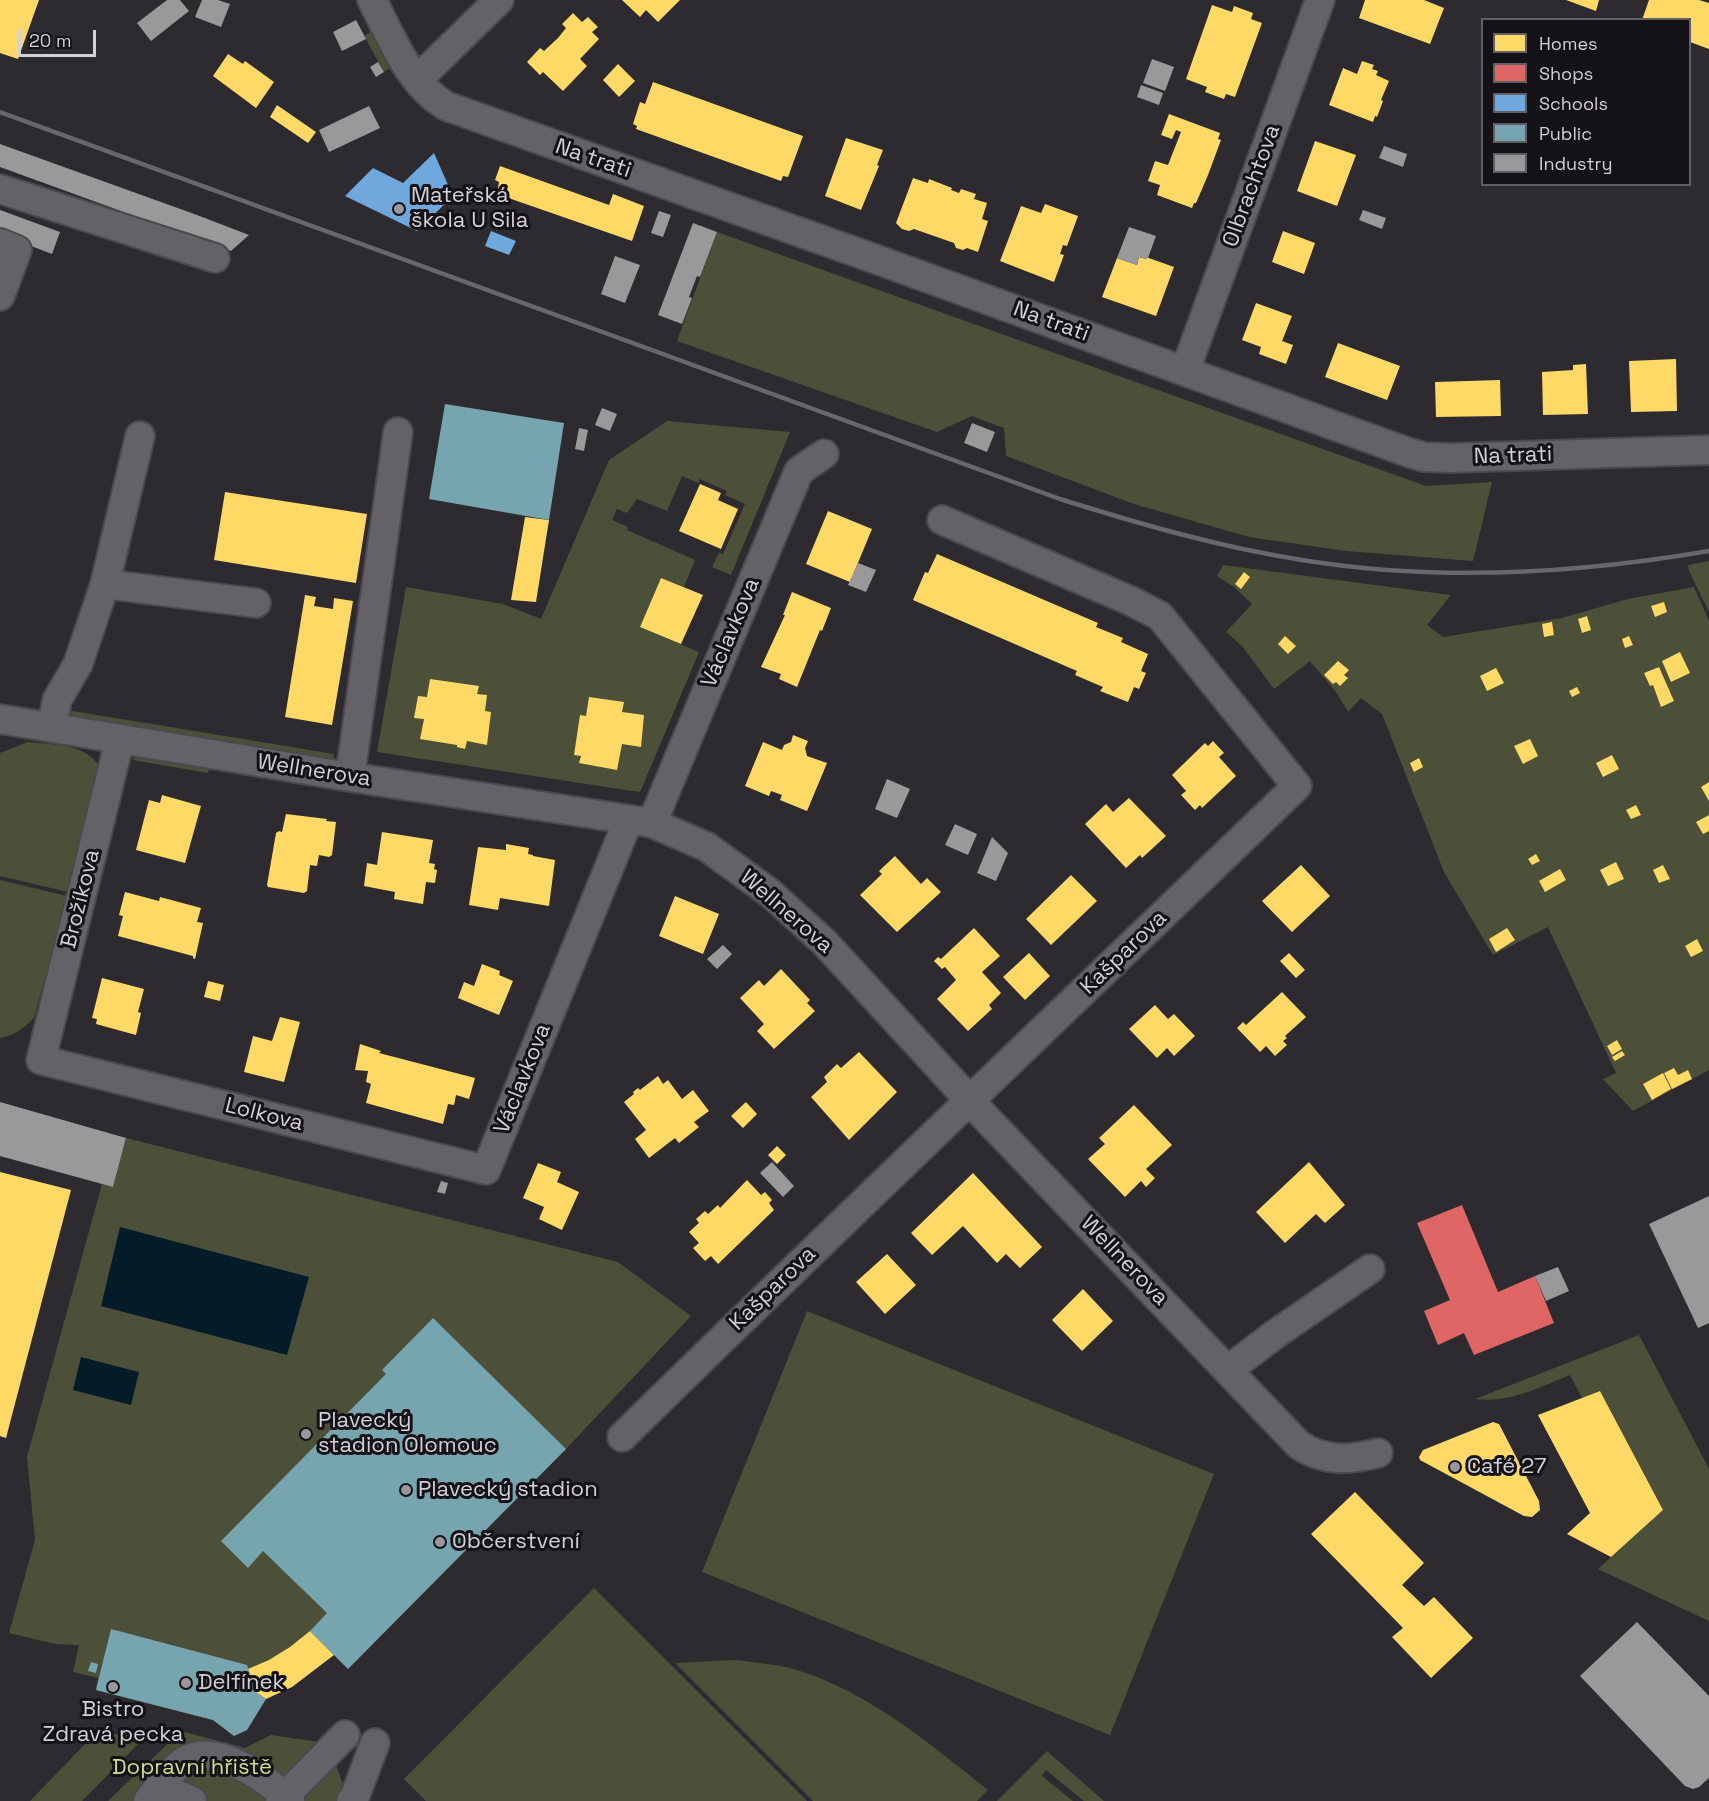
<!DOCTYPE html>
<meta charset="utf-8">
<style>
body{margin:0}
#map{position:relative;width:1709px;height:1801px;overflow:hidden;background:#2d2b30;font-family:"Space Grotesk",sans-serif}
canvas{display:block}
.legend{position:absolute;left:1481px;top:18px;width:210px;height:168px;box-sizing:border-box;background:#141217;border:2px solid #615e64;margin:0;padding:8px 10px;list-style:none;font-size:18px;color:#d4d0d7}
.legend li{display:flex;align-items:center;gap:12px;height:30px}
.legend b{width:30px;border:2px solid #615e64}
.scale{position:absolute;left:18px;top:30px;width:78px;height:27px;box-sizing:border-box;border:3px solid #d4d0d7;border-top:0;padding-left:8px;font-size:18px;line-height:21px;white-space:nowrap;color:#d4d0d7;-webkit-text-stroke:4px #141217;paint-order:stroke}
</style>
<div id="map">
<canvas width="1709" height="1801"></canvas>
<ul class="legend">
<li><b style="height:16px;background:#ffd966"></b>Homes</li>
<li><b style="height:16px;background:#e06666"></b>Shops</li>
<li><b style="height:16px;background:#6fa8dc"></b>Schools</li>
<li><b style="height:16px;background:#76a5af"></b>Public</li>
<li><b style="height:16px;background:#999"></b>Industry</li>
</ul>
<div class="scale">20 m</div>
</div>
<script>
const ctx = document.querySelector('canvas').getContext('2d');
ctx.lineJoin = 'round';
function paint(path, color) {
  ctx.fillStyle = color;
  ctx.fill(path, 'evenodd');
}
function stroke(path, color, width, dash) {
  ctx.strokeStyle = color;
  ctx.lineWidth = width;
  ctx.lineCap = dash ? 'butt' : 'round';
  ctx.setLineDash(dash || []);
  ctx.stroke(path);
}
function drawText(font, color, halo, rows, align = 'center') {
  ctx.font = font + ' "Space Grotesk",sans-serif';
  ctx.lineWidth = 6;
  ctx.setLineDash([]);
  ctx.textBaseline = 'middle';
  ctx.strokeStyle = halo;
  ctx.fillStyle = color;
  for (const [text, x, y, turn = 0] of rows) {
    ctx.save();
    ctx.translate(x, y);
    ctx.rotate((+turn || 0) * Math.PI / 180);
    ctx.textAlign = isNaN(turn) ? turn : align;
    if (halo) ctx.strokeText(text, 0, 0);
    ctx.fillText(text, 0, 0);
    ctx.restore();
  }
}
paint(new Path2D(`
 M372,31L391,67L384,72L364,36Z
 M717,232L1426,486L1492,482L1473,561L1346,551L1249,537L1134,504L1006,456L1004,428L972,416L937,432L677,341Z
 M667,421L790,432L731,575L712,567L719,553L723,554L745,504L725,495L727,491L700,479L698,483L682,476L667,511L637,499L627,513L617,509L612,520L628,527L627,530L695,560L684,587L661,578L640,627L699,652L641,790L639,792L377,752L406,587L503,604L541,619L609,460Z
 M1709,561V612L1689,571L1688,565Z
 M1223,565L1451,595L1427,625L1443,637L1562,618L1628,599L1694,587L1709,621V1070L1633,1111L1603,1079L1616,1073L1548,927L1493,955L1444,872L1382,714L1361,698L1348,712L1336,692L1310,661L1274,689L1242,646L1226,632L1252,604L1234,587L1217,576Z
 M67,710L334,754L333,761L65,717Z
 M28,742C52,745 85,743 99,766L68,892L0,876V753Z
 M136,756L209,765L208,773L133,760Z
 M0,880L67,896L34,1018C23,1029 15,1035 0,1038Z
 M126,1138L618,1262L691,1316L566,1449L348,1669L334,1655L292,1687L266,1699L247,1730L234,1736L213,1720L96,1690L98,1678L73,1672L79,1645L55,1644L9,1633L35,1540L27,1457L102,1184L113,1187Z
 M807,1311L1214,1474L1110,1735L702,1572Z
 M1639,1335L1709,1469V1621L1598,1569L1663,1510L1600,1391L1582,1398L1570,1375C1538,1388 1510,1403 1475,1399Z
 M594,1588L807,1801H426L404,1779Z
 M737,1660C756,1663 778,1664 797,1670C870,1693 929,1743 988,1790L977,1801H813L675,1663Z
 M145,1728L147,1735L82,1801H30L89,1740Z
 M181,1731L245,1748L271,1735L319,1742L332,1755L346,1792L357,1801H108Z
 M1047,1751L1104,1801H1084L1046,1770L1042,1776L1073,1801H997Z`), '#4c5039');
paint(new Path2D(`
 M120,1227L309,1277L287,1355L101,1306Z
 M81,1357L139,1372L131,1405L73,1390Z`), '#041c2a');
paint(new Path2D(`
 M0,0H39L18,59L0,53Z
 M622,0H680L658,22L646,10L640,17Z
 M1365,0H1424L1444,8L1430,44L1359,18Z
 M1566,0H1599L1596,11Z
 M1649,0H1699L1709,3V49L1690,42V20H1642Z
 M1212,5L1232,12L1234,6L1253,13L1251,19L1262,23L1235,97L1226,94L1224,99L1205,92L1207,87L1186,79Z
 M573,13L582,22L588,17L598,27L592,32L599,39L580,59L587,66L563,91L543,72L540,75L527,62L540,48L544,51L558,38L566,28L562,24Z
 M228,54L243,64L245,61L274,82L256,108L213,76Z
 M1362,61L1374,65L1372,69L1378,71L1376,75L1389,81L1381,100L1383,101L1377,117L1375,116L1373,122L1329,105L1343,68L1357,74Z
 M618,64L635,81L619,97L603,80Z
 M653,82L803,136L788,177L783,176L781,181L636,129L637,126L633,124L640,102L645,104Z
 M277,105L316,132L308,143L270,117Z
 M1169,114L1220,133L1218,139L1221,140L1208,175L1196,203H1194L1192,208L1157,195L1160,185L1148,181L1155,161L1168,165L1181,132L1176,130L1172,139L1161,135Z
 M846,138L883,150L877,165L879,166L861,210L825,196Z
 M1315,141L1356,155L1337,206L1297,191Z
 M500,166L609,205L613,194L644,206L632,241L497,194L499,182L495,180Z
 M913,178L928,183L929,179L952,188L951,190L959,193L961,189L976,194L974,199L987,203L982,219L988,221L978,252L967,248L963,250L956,248L954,243L914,229L909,231L902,229L896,223Z
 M1045,204L1078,216L1067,246L1063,245L1060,254L1064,255L1054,282L1000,261L1021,206L1041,213Z
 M1283,231L1315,243L1304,274L1272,262Z
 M1139,257L1146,259V257L1174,267L1156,316L1102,297L1117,258L1137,265Z
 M1256,303L1292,316L1282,341L1293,345L1286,364L1259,354L1261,347L1242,340Z
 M1338,343L1400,366L1387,400L1325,377Z
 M1676,359L1677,411L1631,412L1629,361Z
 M1586,364L1588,414L1543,415L1542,372L1573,370V365Z
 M1500,380L1501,416L1436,417L1435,382Z
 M700,484L721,493L718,500L738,509L721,549L679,531Z
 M225,492L367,514L356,583L214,560Z
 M828,511L872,529L850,582L806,564Z
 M525,517L549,520L536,602L511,600Z
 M937,554L1098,623L1096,627L1123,638L1121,642L1148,654L1141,671L1146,673L1139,689L1134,687L1128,702L1100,691L1103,687L1075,675L1077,671L913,600L925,572L928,573Z
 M1244,572L1250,577L1241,589L1235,584Z
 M661,578L703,595L681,644L640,627Z
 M792,592L831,608L822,631L820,630L797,687L779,679L781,674L761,667L785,615H783Z
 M305,595L316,597L314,606L333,609L334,598L353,601L332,725L285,717Z
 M1664,602L1667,612L1655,617L1651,606Z
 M1587,616L1591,630L1582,633L1578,619Z
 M1552,622L1554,635L1544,637L1542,624Z
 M1285,636L1296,646L1288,654L1278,644Z
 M1629,636L1633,645L1625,648L1622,639Z
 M1680,652L1690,673L1671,682L1662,661Z
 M1338,661L1349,670L1344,675L1348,678L1340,686L1336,682L1333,684L1324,675Z
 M1659,667L1674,701L1661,707L1653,685L1650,686L1644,673Z
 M1496,668L1504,683L1487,691L1480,676Z
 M430,679L479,686L477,694L487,695L485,711L491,712L487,745L467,741L465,749L457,747V745L420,739L424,719L414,718L418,696L427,697Z
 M1577,687L1580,693L1572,697L1569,691Z
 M589,697L624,702L622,712L644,715L641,747L622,744L617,770L579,763L581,756L574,755L580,715L586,716Z
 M793,735L808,741L805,748L807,756L827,763L807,811L780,800L782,795L771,791L769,796L745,786L763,742L782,750L784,745L791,742Z
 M1530,739L1538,756L1523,764L1514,746Z
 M1213,741L1224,753L1219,757L1236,776L1202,808L1200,805L1195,810L1181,795L1186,791L1172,775L1205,743L1208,746Z
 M1612,755L1619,769L1603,777L1596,763Z
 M1419,758L1423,767L1414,772L1410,763Z
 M1709,782V801L1701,787Z
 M162,795L201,806L185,863L136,850L149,800L160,803Z
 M1129,798L1166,836L1142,858L1140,855L1126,868L1085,824L1106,804L1113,812Z
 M1636,805L1641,815L1631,819L1626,810Z
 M286,814L327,819L326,821L336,822L332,855L329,857L319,855L317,866L310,865L307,891L304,893L268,887L267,885L276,833L279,831L282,832Z
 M1709,815V831L1703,834L1696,822Z
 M382,832L433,840L429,863L435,864L434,869L437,870L435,883L426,882L423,904L394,899L395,892L364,886L367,863L377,865Z
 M506,844L529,848L528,854L533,855V856L555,860L549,906L500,898L498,910L469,905L478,847L506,850Z
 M1536,854L1540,861L1532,865L1528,859Z
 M895,856L921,884L927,878L941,892L897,932L860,895L882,874L879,871Z
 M1616,862L1624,879L1608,886L1600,870Z
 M1301,865L1330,896L1292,932L1262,901Z
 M1663,865L1670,879L1659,883L1653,870Z
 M1560,869L1566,880L1545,892L1539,881Z
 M1071,875L1097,901L1051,945L1026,919Z
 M125,892L159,901L160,897L201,908L197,922L203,923L195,959L193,958V956L118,936L123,916L119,915Z
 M675,896L719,914L703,954L659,936Z
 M974,928L1000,956L982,972L1001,993L989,1005L992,1009L968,1031L937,999L956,980L945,967L942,969L934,961L938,957L941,959Z
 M1507,928L1515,940L1496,952L1489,939Z
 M1697,939L1703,951L1691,957L1685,946Z
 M1029,953L1050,976L1025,1000L1003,977Z
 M1289,953L1305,970L1296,978L1280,961Z
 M482,964L500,971L499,975L513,981L499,1015L458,998L464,982L474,986Z
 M781,969L810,1000L807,1003L815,1011L774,1049L757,1031L764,1024L740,998L759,980L764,986Z
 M102,978L144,989L138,1012L141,1013L136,1035L96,1024L97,1019L92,1018Z
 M208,981L224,985L220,1001L204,997Z
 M1282,992L1306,1017L1285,1036L1287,1038L1283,1041L1287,1045L1275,1056L1266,1046L1260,1052L1237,1028L1243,1022L1246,1025Z
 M1155,1005L1168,1019L1174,1014L1195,1036L1174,1056L1167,1048L1157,1058L1129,1029Z
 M280,1017L300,1022L284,1082L244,1072L253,1036L272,1041Z
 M1617,1040L1622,1049L1612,1055L1607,1046Z
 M360,1044L381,1051L379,1053L475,1078L469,1099L456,1095L454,1105L448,1104L443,1124L366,1103L371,1084L366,1082L368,1071L355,1070Z
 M1622,1051L1625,1055L1615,1061L1612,1057Z
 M859,1052L897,1092L849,1140L811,1097L827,1082L824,1077L837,1064L841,1068Z
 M1674,1068L1678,1075L1688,1070L1692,1079L1672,1089L1664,1073Z
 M1663,1073L1671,1089L1652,1100L1643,1084Z
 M658,1076L663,1084L668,1080L682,1099L693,1090L709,1111L694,1122L699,1127L679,1143L675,1138L649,1158L635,1139L646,1130L624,1102L634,1094L633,1092L638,1088L640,1090Z
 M746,1102L757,1114L743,1128L731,1116Z
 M1134,1105L1172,1145L1146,1169L1155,1178L1146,1187L1141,1181L1125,1197L1088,1159L1105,1144L1099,1138Z
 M777,1146L786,1155L777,1164L768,1155Z
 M1309,1162L1345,1205L1325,1223L1316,1214L1285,1243L1256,1212Z
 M538,1163L561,1172L557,1182L579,1192L562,1230L539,1219L544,1207L523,1198Z
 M0,1172L71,1190L6,1438L0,1436Z
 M973,1173L1042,1247L1020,1268L1006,1254L997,1263L963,1226L932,1255L911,1233Z
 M747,1180L761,1195L765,1192L772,1200L769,1203L774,1210L718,1264L711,1256L705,1261L693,1248L699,1243L689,1232L699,1223L696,1219L705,1211L708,1214L718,1205L720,1208Z
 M887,1254L916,1285L885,1314L856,1282Z
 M1083,1289L1113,1321L1082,1351L1052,1320Z
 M1600,1391L1663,1510L1611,1557L1567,1534L1590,1513L1538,1415Z
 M1493,1422L1499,1424L1539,1501L1540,1510L1532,1517L1524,1516L1420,1460L1419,1457L1423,1450Z
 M1355,1492L1424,1563L1402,1585L1424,1606L1434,1597L1473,1638L1431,1678L1392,1637L1403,1628L1311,1534Z
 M310,1631L334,1655L292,1687L266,1699L257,1693L248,1669L269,1660L290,1647Z`), '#ffd966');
paint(new Path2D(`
 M1462,1205L1498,1292L1535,1276L1554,1323L1474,1355L1464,1333L1438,1345L1424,1311L1450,1300L1417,1223Z`), '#e06666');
paint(new Path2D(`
 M434,153L453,196L417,231L345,196L373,168L403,183Z
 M491,231L516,241L509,255L485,246Z`), '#6fa8dc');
paint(new Path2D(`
 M445,404L564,423L549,520L429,499Z
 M433,1318L566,1449L348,1669L310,1631L327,1613L263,1551L248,1568L221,1541L386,1374L382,1370Z
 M111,1629L247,1665L257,1693L266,1699L247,1730L234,1736L213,1720L96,1690Z
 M91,1662L98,1664L96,1673L88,1671Z`), '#76a5af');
paint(new Path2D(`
 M167,0H180L189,11L151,41L137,23Z
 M202,0H218L230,4L221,27L195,17Z
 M356,20L366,39L342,51L333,32Z
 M1152,59L1174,67L1165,91L1143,83Z
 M378,62L384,72L376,77L370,67Z
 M1141,85L1163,93L1159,105L1137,97Z
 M369,106L380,128L329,152L319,130Z
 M0,144L197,215L249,235L231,251L0,167Z
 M1384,146L1407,154L1403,167L1379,158Z
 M0,210L60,232L52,254L0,234Z
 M1363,210L1386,218L1382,229L1359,220Z
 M659,211L671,215L663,237L651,233Z
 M693,223L717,232L700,277L697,276L689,297L692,298L682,324L658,315Z
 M1129,227L1156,236L1148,258L1146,259L1139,257L1137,265L1117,258Z
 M615,256L640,265L625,303L601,294Z
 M602,408L617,414L610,431L595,425Z
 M972,423L995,432L987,452L964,443Z
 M579,428L588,430L584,451L575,449Z
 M858,563L876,570L866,592L848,585Z
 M887,779L910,789L897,818L875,809Z
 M955,824L977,834L968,855L945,845Z
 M992,837L1008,853L996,881L977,873Z
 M723,945L732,954L717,969L707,959Z
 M0,1102L126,1138L113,1187L0,1156Z
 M772,1162L794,1186L783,1197L760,1173Z
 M441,1181L448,1183L445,1194L437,1192Z
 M1709,1196V1323L1698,1328L1649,1224Z
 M1558,1267L1569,1291L1546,1301L1535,1276Z
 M1637,1622L1709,1696V1778L1699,1787L1693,1789L1685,1786L1580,1676Z`), '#999');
const minor = new Path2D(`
 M372,0C392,38 408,83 446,106L878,260L1410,453L1424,457L1450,458L1709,450
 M417,80L499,0
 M0,189L215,258
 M0,243L17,250L0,296
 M1185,371L1320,0
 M105,584L256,603
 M0,719L350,777L652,823L707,847L770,893L824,942L986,1118L1299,1445C1325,1462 1349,1460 1378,1453
 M52,728L57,700L78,664L105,584L140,436
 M120,739L41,1060L486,1170L628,821
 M350,777L398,432
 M652,823L799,471L824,454
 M1228,1370L1274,1335L1370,1269
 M622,1437C845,1218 1072,1003 1297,786L1160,616L1131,601L942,520
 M159,1786L192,1801
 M148,1801C155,1791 175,1766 186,1760C219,1743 268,1780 290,1801
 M280,1801L345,1735
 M351,1801L355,1796L375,1743`);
stroke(minor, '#4b494d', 32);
stroke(minor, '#646267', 28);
stroke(new Path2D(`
 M0,112L1060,499C1140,524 1219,547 1302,560C1437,582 1575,574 1709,551`), '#68676b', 4.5);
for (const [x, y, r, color] of [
 [399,209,6,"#9a969d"],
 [306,1434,6,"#9a969d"],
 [1455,1467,6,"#9a969d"],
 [406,1490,6,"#9a969d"],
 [440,1542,6,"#9a969d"],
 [186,1683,6,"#9a969d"],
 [113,1687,6,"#9a969d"]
]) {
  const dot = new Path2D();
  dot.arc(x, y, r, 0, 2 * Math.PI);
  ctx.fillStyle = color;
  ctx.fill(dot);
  stroke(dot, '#141217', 2);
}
drawText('22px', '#d4d0d7', '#141217', [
 ["Na trati",593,159,19],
 ["Olbrachtova",1252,186,-70],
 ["Na trati",1051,322,20],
 ["Na trati",1513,456,-2],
 ["Václavkova",731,633,-67],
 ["Wellnerova",314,771,9],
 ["Brožíkova",81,899,-76],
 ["Wellnerova",786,912,41],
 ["Kašparova",1124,953,-44],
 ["Václavkova",523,1079,-68],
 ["Lolkova",264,1115,14],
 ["Wellnerova",1124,1261,46],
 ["Kašparova",773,1289,-44]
]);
drawText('22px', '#d4d0d7', '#141217', [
 ["Mateřská",411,196],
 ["škola U Sila",411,221],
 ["Plavecký",318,1421],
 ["stadion Olomouc",318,1446],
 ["Café 27",1467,1467],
 ["Plavecký stadion",418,1490],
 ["Občerstvení",452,1542],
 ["Delfínek",198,1683],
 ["Bistro",113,1710,"center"],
 ["Zdravá pecka",113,1735,"center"]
], 'left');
drawText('22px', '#d0de8f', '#141217', [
 ["Dopravní hřiště",192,1768]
]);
</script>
